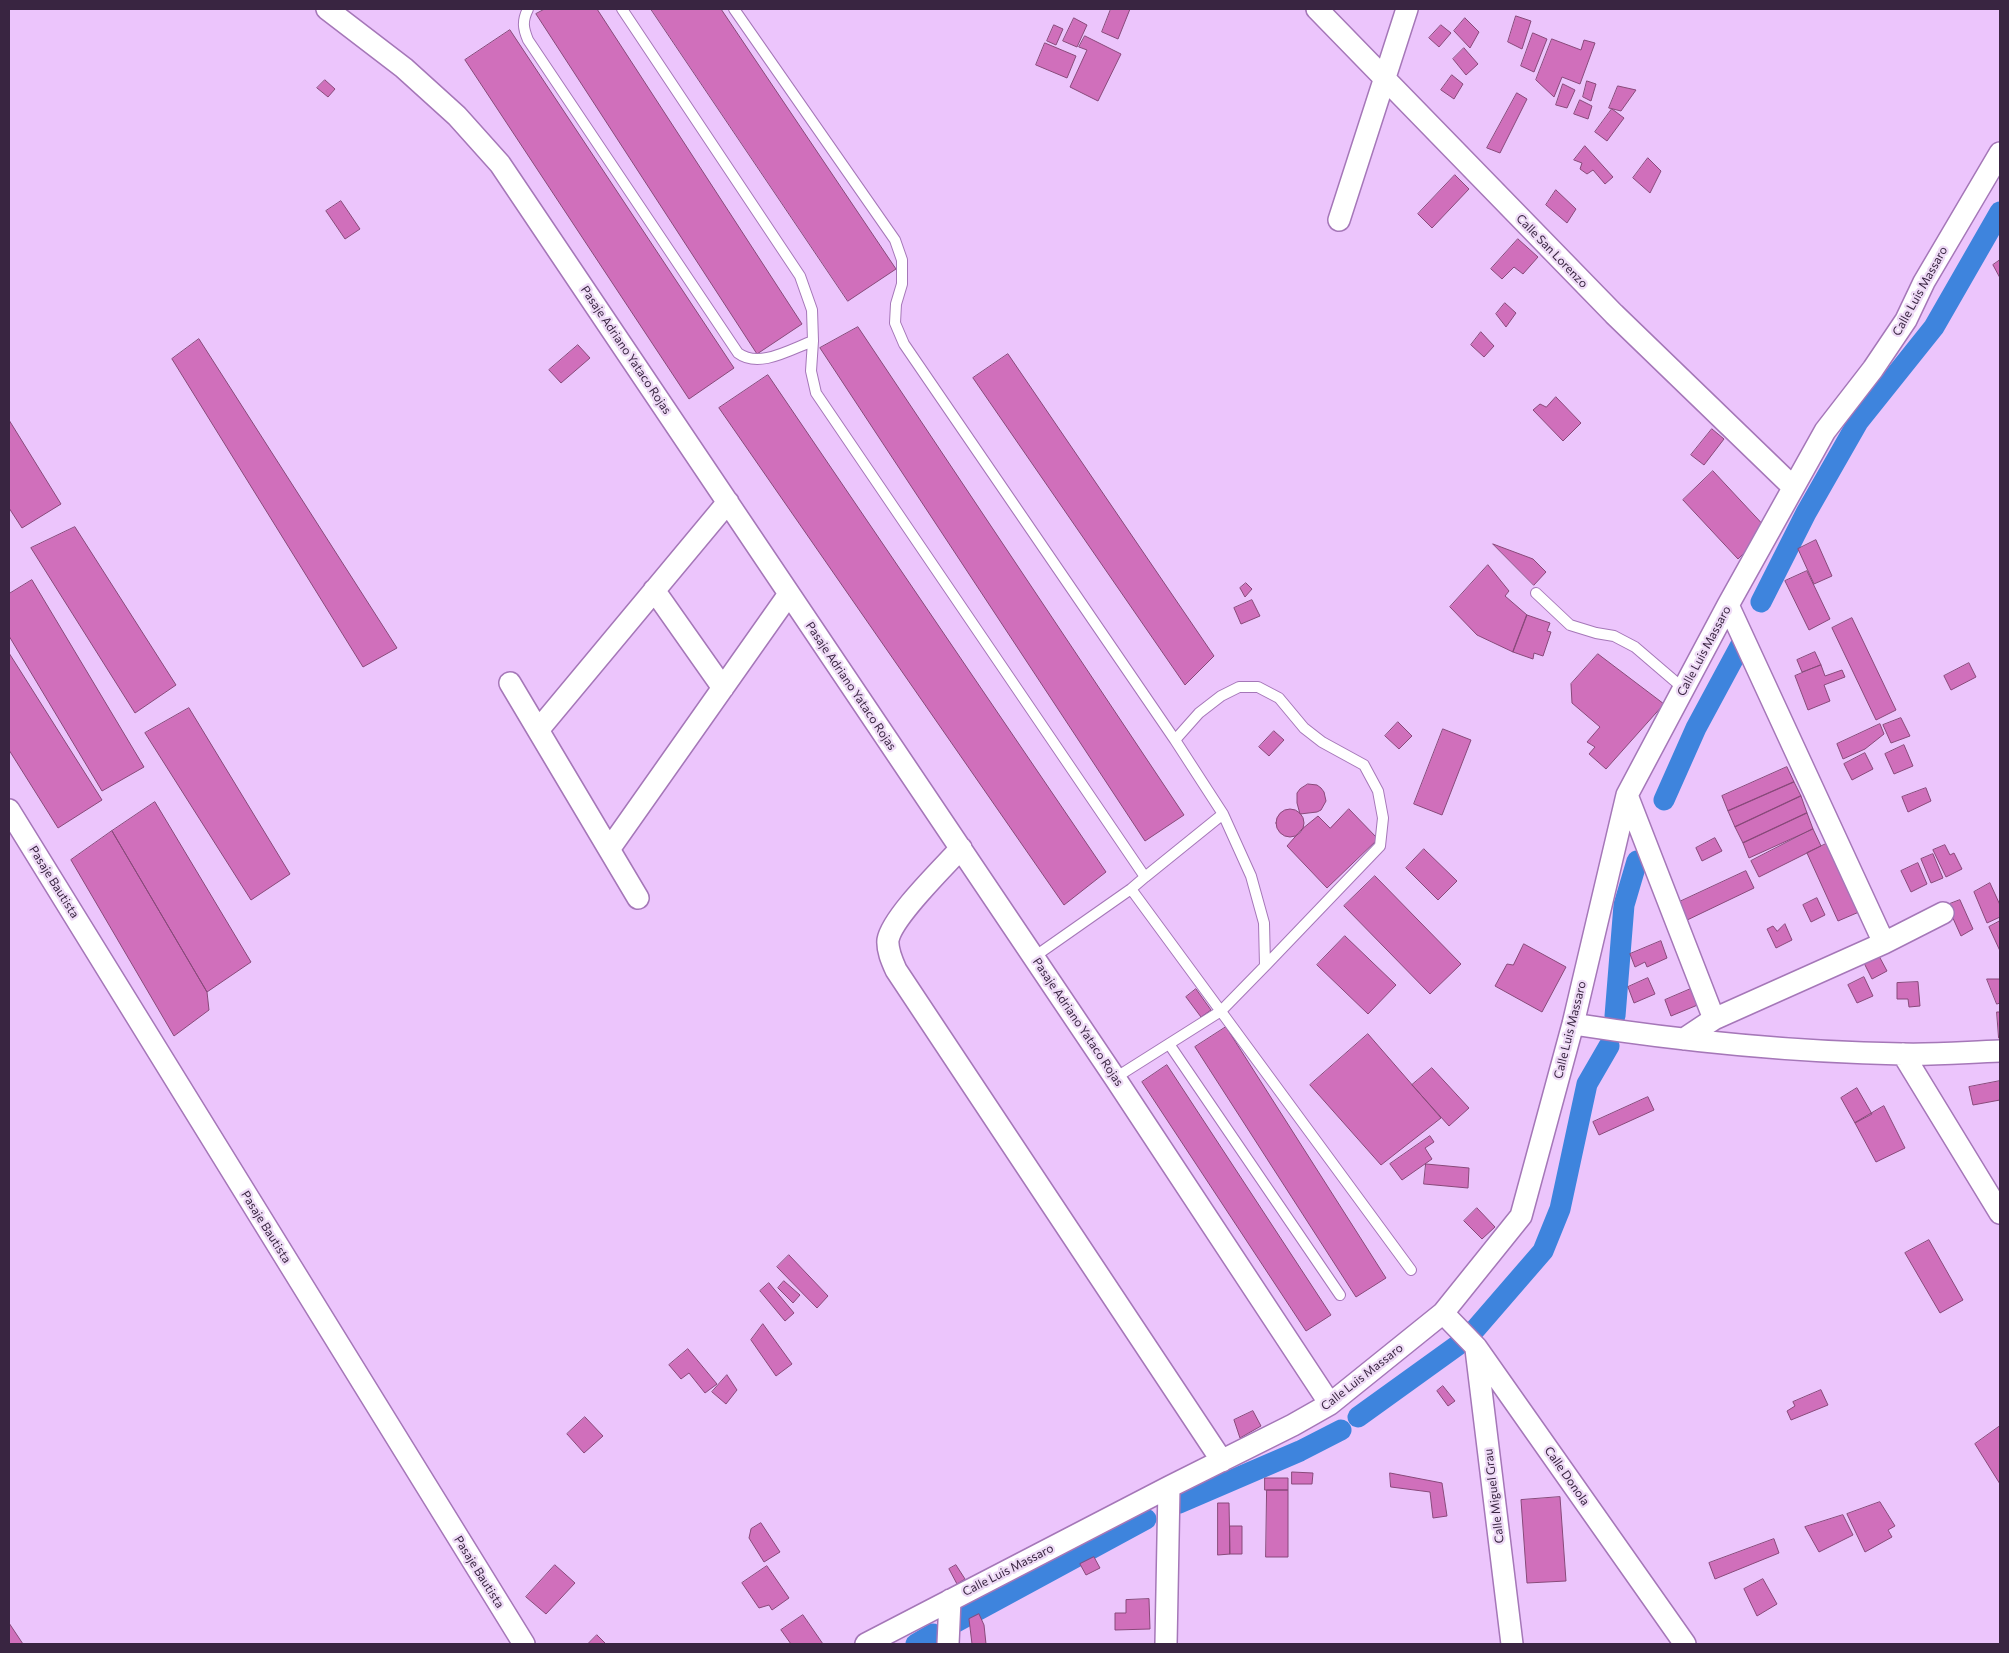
<!DOCTYPE html>
<style>
body{margin:0}
#map{position:relative;width:2009px;height:1653px;overflow:hidden;background:#ecc5fc;font-family:Commissioner,sans-serif}
canvas{display:block}
.frame{position:absolute;inset:0;border:10px solid #392541;pointer-events:none}
</style>
<div id="map">
<canvas width="2009" height="1653"></canvas>
<div class="frame"></div>
</div>
<script>
const ctx = document.querySelector('canvas').getContext('2d');
ctx.lineJoin = 'round';
function stroke(path, color, width, dash) {
  ctx.strokeStyle = color;
  ctx.lineWidth = width;
  ctx.lineCap = dash ? 'butt' : 'round';
  ctx.setLineDash(dash || []);
  ctx.stroke(path);
}
function paint(path, color) {
  ctx.fillStyle = color;
  ctx.fill(path, 'evenodd');
}
function drawText(font, color, halo, rows, align = 'center') {
  ctx.font = font + ' Commissioner,sans-serif';
  ctx.lineWidth = 4.5;
  ctx.setLineDash([]);
  ctx.textBaseline = 'middle';
  ctx.strokeStyle = halo;
  ctx.fillStyle = color;
  for (const [text, x, y, turn = 0] of rows) {
    ctx.save();
    ctx.translate(x, y);
    ctx.rotate((+turn || 0) * Math.PI / 180);
    ctx.textAlign = isNaN(turn) ? turn : align;
    if (halo) ctx.strokeText(text, 0, 0);
    ctx.fillText(text, 0, 0);
    ctx.restore();
  }
}
stroke(new Path2D(`
 M1761,602L1806,513L1858,422L1934,327L2000,212
 M1664,800L1696,728L1744,639
 M1615,1016L1624,905L1637,861
 M1472,1333L1543,1251L1560,1209L1587,1084L1609,1046
 M1358,1417L1458,1345
 M1179,1503L1300,1451L1341,1430
 M956,1622L1146,1519
 M916,1644L933,1634`), '#3e84dd', 21);
const building = new Path2D(`
 M545,9H597L802,324L757,354L536,14Z
 M651,9H721L896,269L848,301Z
 M1111,9H1130L1118,39L1102,32Z
 M1516,16L1531,21L1522,49L1508,42Z
 M1074,18L1087,25L1077,47L1063,41Z
 M1465,18L1479,32L1470,48L1454,31Z
 M1054,25L1063,29L1056,45L1047,41Z
 M1441,25L1451,33L1439,47L1429,38Z
 M510,30L734,368L689,399L465,60Z
 M1533,33L1547,39L1534,72L1521,66Z
 M1085,36L1121,54L1098,101L1070,87L1087,50L1079,47Z
 M1552,39L1581,50L1584,40L1595,43L1580,84L1562,77L1554,97L1536,80Z
 M1045,43L1076,56L1067,78L1036,65Z
 M1464,48L1478,64L1466,75L1453,59Z
 M1452,75L1463,84L1454,99L1441,90Z
 M325,80L335,89L328,97L317,88Z
 M1587,81L1596,84L1591,101L1583,97Z
 M1563,84L1575,90L1567,108L1556,105Z
 M1618,86L1636,90L1621,111L1609,108Z
 M1517,93L1527,99L1500,153L1487,148Z
 M1580,100L1592,106L1588,119L1574,114Z
 M1612,109L1624,118L1607,141L1595,132Z
 M1585,146L1613,177L1605,184L1593,170L1587,174L1580,169L1582,163L1574,160Z
 M1648,158L1661,171L1650,193L1633,178Z
 M1455,175L1469,189L1432,228L1418,214Z
 M1556,190L1576,209L1567,223L1546,205Z
 M341,201L360,229L345,239L326,211Z
 M1518,239L1538,257L1523,274L1514,267L1502,279L1491,269Z
 M2000,260V278L1993,265Z
 M1505,303L1516,313L1506,327L1496,314Z
 M858,327L1184,815L1145,841L820,348Z
 M1481,332L1494,346L1484,357L1471,345Z
 M199,339L397,648L363,667L172,359Z
 M578,345L590,358L561,383L549,370Z
 M1008,354L1214,656L1185,685L973,378Z
 M768,375L1106,872L1064,905L719,408Z
 M1556,397L1581,423L1563,441L1533,410L1540,404L1546,407Z
 M9,420L61,504L22,528L9,508Z
 M1712,429L1724,439L1704,465L1691,455Z
 M1713,471L1768,530L1738,559L1683,500Z
 M75,527L176,685L135,713L31,548Z
 M1816,540L1832,576L1814,584L1798,549Z
 M1493,544L1533,559L1546,572L1534,585Z
 M1488,565L1509,591L1505,596L1527,615L1513,652L1477,635L1450,607Z
 M1807,571L1830,619L1809,630L1785,581Z
 M32,580L144,767L102,791L9,636V594Z
 M1246,583L1252,589L1245,597L1240,588Z
 M1252,600L1260,616L1241,624L1234,608Z
 M1527,615L1550,623L1547,631L1551,632L1543,656L1534,653L1533,659L1513,652Z
 M1852,618L1896,710L1876,720L1832,628Z
 M1815,652L1821,665L1802,672L1797,660Z
 M9,653L102,800L58,828L9,750Z
 M1598,654L1664,704L1606,769L1589,754L1595,747L1587,742L1600,727L1572,703L1571,684Z
 M1969,663L1976,677L1951,690L1944,676Z
 M1821,665L1825,676L1842,670L1845,677L1824,685L1830,701L1808,710L1795,676Z
 M189,708L290,874L251,900L145,733Z
 M1901,718L1910,736L1891,743L1883,725Z
 M1398,722L1412,736L1399,749L1385,736Z
 M1880,724L1884,734L1865,749L1843,759L1837,744Z
 M1443,729L1471,740L1442,815L1414,804Z
 M1274,731L1284,740L1269,756L1259,747Z
 M1904,745L1913,766L1894,774L1885,754Z
 M1865,753L1873,769L1852,780L1844,764Z
 M1787,767L1794,782L1728,811L1722,796Z
 M1794,782L1801,796L1735,827L1728,811Z
 M1308,784L1317,785L1321,788L1324,792L1326,801L1321,810L1317,812L1300,814L1297,803V793L1300,789Z
 M1926,788L1931,801L1908,812L1902,797Z
 M1801,796L1807,813L1743,843L1735,827Z
 M155,802L251,962L207,992L112,831Z
 M1349,809L1378,839L1327,888L1287,846L1302,829L1318,816L1330,828Z
 M1276 823a14 14 0 1 1 28 0a14 14 0 1 1-28 0Z
 M1807,813L1813,829L1749,858L1743,843Z
 M1813,829L1821,846L1759,877L1751,861Z
 M112,831L207,992L209,1010L174,1036L71,860Z
 M1715,838L1722,851L1702,861L1696,848Z
 M1828,843L1859,912L1838,921L1807,853Z
 M1945,845L1950,855L1954,853L1962,869L1946,877L1933,850Z
 M1424,849L1457,881L1438,900L1406,868Z
 M1933,854L1943,878L1931,883L1921,859Z
 M1918,863L1927,884L1911,892L1901,871Z
 M1746,871L1754,888L1683,922L1675,904Z
 M1375,876L1461,964L1430,994L1344,906Z
 M1990,883L2000,905V917L1987,923L1974,892Z
 M1817,898L1825,915L1811,922L1803,905Z
 M1960,900L1973,929L1961,936L1947,905Z
 M2000,921V951L1989,927Z
 M1785,924L1792,940L1776,948L1767,929L1773,926L1777,931Z
 M1345,936L1396,985L1368,1014L1317,965Z
 M1661,941L1667,958L1647,967L1645,962L1635,967L1630,954Z
 M1524,944L1566,967L1542,1012L1495,986L1507,964L1513,965Z
 M1879,956L1887,971L1872,979L1864,963Z
 M1864,977L1873,996L1857,1003L1848,985Z
 M1648,978L1655,994L1634,1003L1628,987Z
 M1987,979H2000V1003L1997,1004Z
 M1918,982L1920,1006L1909,1007L1908,999H1897V983Z
 M1693,988L1700,1004L1671,1016L1665,1000Z
 M1196,989L1211,1010L1201,1017L1186,997Z
 M1997,1012H2000V1038H1999Z
 M1226,1027L1386,1278L1356,1297L1195,1047Z
 M1368,1034L1441,1118L1381,1165L1310,1085Z
 M1167,1065L1331,1315L1306,1331L1142,1082Z
 M1432,1068L1469,1108L1449,1126L1412,1085Z
 M2000,1081V1100L1973,1105L1969,1087Z
 M1857,1088L1872,1114L1855,1123L1841,1098Z
 M1648,1097L1654,1110L1599,1135L1593,1122Z
 M1884,1106L1905,1148L1876,1162L1855,1123Z
 M1430,1136L1434,1142L1425,1148L1432,1159L1402,1180L1390,1164Z
 M1426,1164L1469,1168L1468,1188L1424,1184Z
 M1477,1208L1495,1227L1482,1239L1464,1221Z
 M1929,1240L1963,1300L1940,1313L1905,1253Z
 M789,1255L828,1296L817,1308L777,1267Z
 M784,1281L800,1295L793,1303L778,1288Z
 M769,1283L794,1313L785,1321L760,1291Z
 M763,1324L792,1364L776,1376L751,1340Z
 M688,1349L717,1384L705,1393L689,1373L681,1379L669,1365Z
 M727,1375L737,1390L726,1404L712,1392Z
 M1443,1386L1455,1401L1448,1406L1437,1391Z
 M1821,1390L1828,1405L1791,1420L1787,1411L1795,1406L1793,1402Z
 M1253,1411L1261,1426L1240,1438L1234,1420Z
 M585,1417L603,1436L584,1453L567,1434Z
 M2000,1426V1484L1975,1444Z
 M1292,1472L1313,1473L1312,1484H1292Z
 M1390,1473L1442,1483L1447,1516L1433,1518L1430,1492L1391,1487Z
 M1265,1478H1288V1490H1265Z
 M1267,1490H1288V1557H1266Z
 M1560,1497L1566,1581L1527,1583L1521,1500Z
 M1880,1502L1895,1526L1888,1530L1892,1537L1865,1552L1847,1514Z
 M1218,1503H1229L1230,1554L1218,1555Z
 M1843,1515L1853,1535L1819,1552L1805,1527Z
 M761,1523L780,1552L764,1562L749,1538L751,1529Z
 M1230,1526H1242V1554H1230Z
 M1774,1539L1779,1553L1715,1579L1709,1563Z
 M1094,1557L1100,1568L1086,1575L1080,1564Z
 M555,1565L575,1583L546,1614L526,1597Z
 M956,1565L965,1579L957,1584L949,1569Z
 M767,1566L789,1598L772,1610L769,1605L759,1608L742,1583Z
 M1763,1579L1777,1604L1757,1616L1744,1589Z
 M1149,1599L1150,1629L1115,1630V1613H1126V1600Z
 M979,1614L984,1625L986,1644H972L969,1619Z
 M803,1615L823,1644H791L781,1630Z
 M9,1623L23,1644H9Z
 M597,1635L606,1644H588Z`);
paint(building, '#d06fbb');
stroke(building, '#88497a', 1);
const lane = new Path2D(`
 M528,9C522,21 523,28 528,40L738,353C759,369 791,349 813,341
 M622,9L800,276L812,310L813,341L811,371L816,393L1145,877L1131,889L1034,957
 M734,9L895,240L902,260V284L896,304L895,323L904,344L1175,740L1223,814L1251,876L1264,923L1265,966L1221,1011L1115,1078
 M1536,593L1570,625L1596,633L1614,636L1635,647L1684,689
 M1175,740L1199,713L1221,696L1239,687H1258L1279,698L1304,728L1322,742L1364,765L1378,791L1383,818L1380,846L1265,966
 M1145,877L1223,814
 M1131,889L1411,1270
 M1169,1044L1340,1295`);
const street = new Path2D(`
 M327,9L404,68L457,116L500,164L1115,1078L1330,1404
 M1317,9L1614,314L1793,487
 M1339,220L1407,9
 M654,590L723,688
 M1728,605L1884,943
 M510,683L638,898
 M539,729L728,502
 M1627,795L1714,1019
 M9,810L524,1644
 M610,848L789,594
 M961,848C944,867 892,917 888,940C887,950 892,961 896,970L1222,1461
 M1573,1024C1682,1041 1791,1052 1902,1054C1934,1055 1968,1052 2000,1051
 M1684,1039L1714,1019L1884,943L1943,913
 M1903,1054L2000,1213
 M1443,1313L1476,1347L1685,1644
 M1476,1349L1512,1644
 M866,1644L1169,1487L1293,1425L1330,1404L1443,1313L1521,1216L1573,1024L1627,795L1728,605L1825,431L1873,369L1906,320L1924,282L2000,153
 M948,1644L950,1600
 M1166,1644L1169,1487`);
stroke(lane, '#a577b8', 12);
stroke(street, '#a577b8', 24);
stroke(lane, '#fff', 10);
stroke(street, '#fff', 21);
drawText('12px', '#392541', '#eedaf6', [
 ["Calle San Lorenzo",1552,251,46],
 ["Calle Luis Massaro",1920,291,-61],
 ["Pasaje Adriano Yataco Rojas",626,350,56],
 ["Calle Luis Massaro",1704,651,-62],
 ["Pasaje Adriano Yataco Rojas",851,686,56],
 ["Pasaje Bautista",54,882,58],
 ["Pasaje Adriano Yataco Rojas",1078,1022,56],
 ["Calle Luis Massaro",1570,1030,-76],
 ["Pasaje Bautista",266,1227,58],
 ["Calle Luis Massaro",1362,1377,-38],
 ["Calle Donola",1567,1476,55],
 ["Calle Miguel Grau",1494,1496,-97],
 ["Calle Luis Massaro",1008,1570,-27],
 ["Pasaje Bautista",479,1572,58]
]);
</script>
